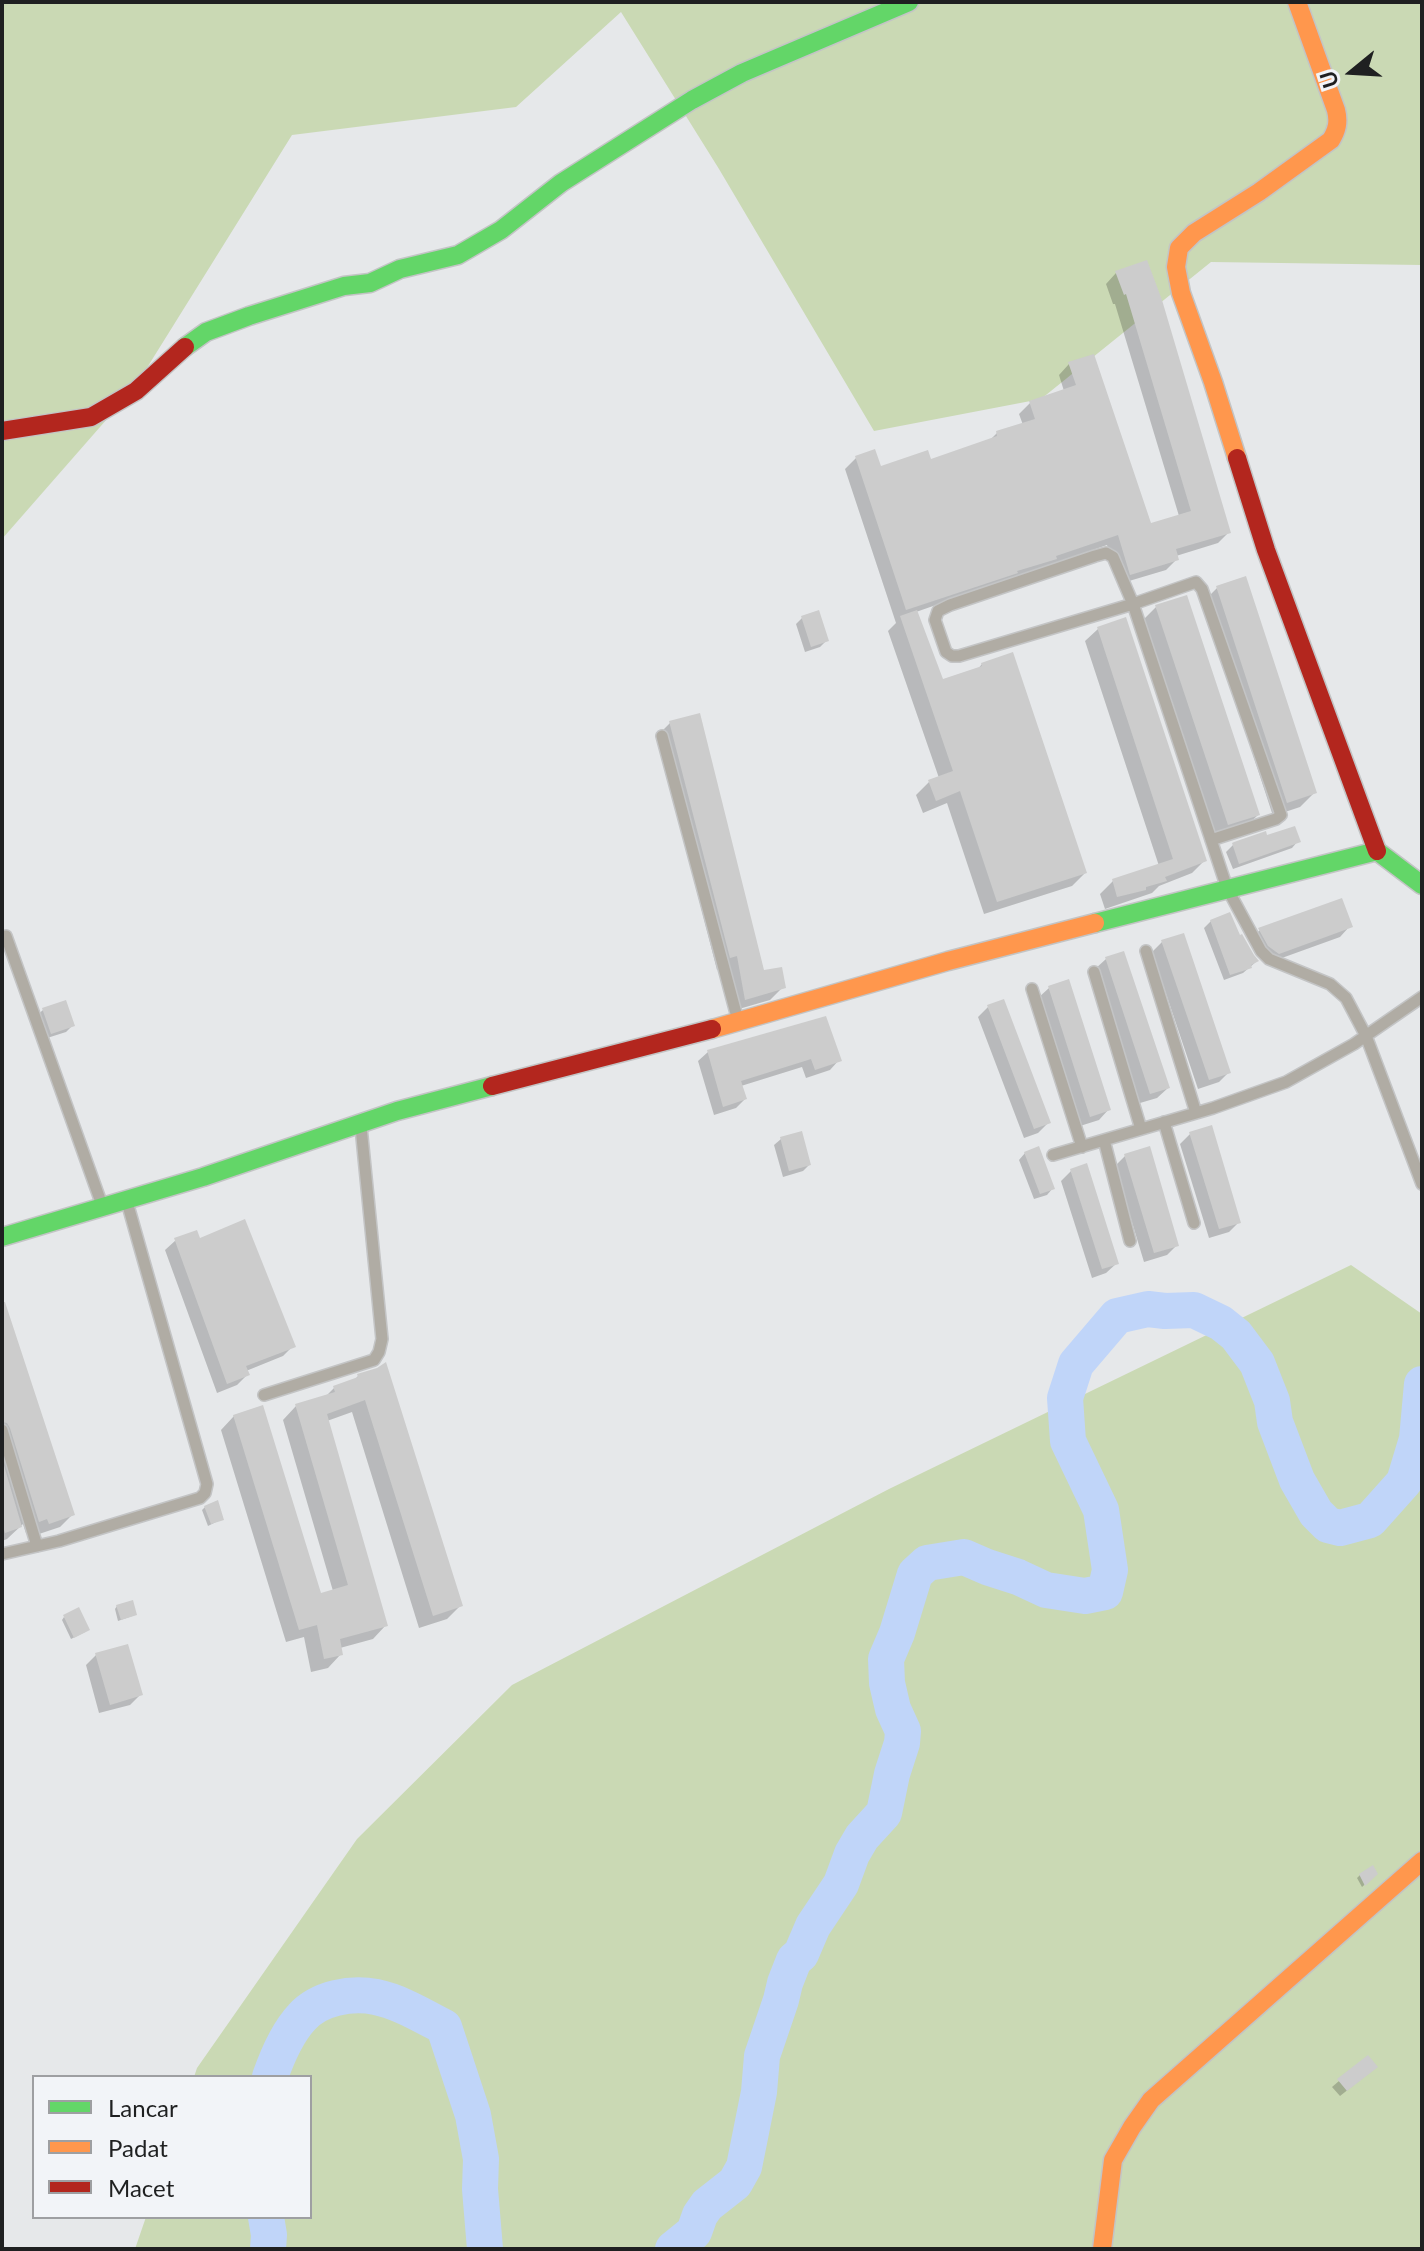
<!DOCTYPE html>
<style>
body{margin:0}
#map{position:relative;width:1424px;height:2251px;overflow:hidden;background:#e6e8ea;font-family:Lato,sans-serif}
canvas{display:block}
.frame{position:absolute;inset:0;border:4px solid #1f2021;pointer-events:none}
.legend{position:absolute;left:32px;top:2075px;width:280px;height:144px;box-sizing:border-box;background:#f2f4f8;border:2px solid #9e9fa2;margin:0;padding:10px 14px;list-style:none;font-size:24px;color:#1f2021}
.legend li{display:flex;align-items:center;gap:16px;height:40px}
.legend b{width:40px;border:2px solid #9e9fa2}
.north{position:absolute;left:1312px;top:32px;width:80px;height:80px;-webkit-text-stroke:6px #f2f4f8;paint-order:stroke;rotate:252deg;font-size:22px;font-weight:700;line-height:32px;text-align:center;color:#1f2021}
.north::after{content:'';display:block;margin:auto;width:28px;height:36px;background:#1f2021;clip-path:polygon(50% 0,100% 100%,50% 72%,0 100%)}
</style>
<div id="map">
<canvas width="1424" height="2251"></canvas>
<div class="frame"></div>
<ul class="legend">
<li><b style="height:10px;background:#63d668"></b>Lancar</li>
<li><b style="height:10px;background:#ff974d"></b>Padat</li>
<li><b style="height:10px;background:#b3261e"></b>Macet</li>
</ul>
<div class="north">U</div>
</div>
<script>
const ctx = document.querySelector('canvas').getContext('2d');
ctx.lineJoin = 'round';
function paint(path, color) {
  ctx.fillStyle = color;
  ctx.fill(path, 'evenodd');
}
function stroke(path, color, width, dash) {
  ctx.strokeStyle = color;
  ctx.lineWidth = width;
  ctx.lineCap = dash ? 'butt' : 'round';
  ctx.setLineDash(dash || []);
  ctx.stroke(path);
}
paint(new Path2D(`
 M2,2H1422V265L1211,262L1041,399L874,431L719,169L621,12L516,107L292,135L135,387L2,539Z
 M1351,1265L1422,1314V2249H135L146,2217H310V2077H194L197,2068L357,1839L512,1685L889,1489Z`), '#cad9b4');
paint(new Path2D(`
 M1146,262L1229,532L1218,543L1176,556L1177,559L1166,570L1119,584L1107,545L916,612L942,681L977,670L982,664L1085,873L1072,886L984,914L947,803L923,813L916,795L929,782L939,778L888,631L896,623L845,469L856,458L874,452L879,468L930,461L989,441L997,433L1023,425L1019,414L1030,403L1064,391L1059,375L1069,364L1150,525L1179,516L1115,304H1113L1106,284L1116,273Z
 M1217,588L1314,793L1300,807L1273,816L1203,602Z
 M1156,607L1258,815L1244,828L1215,838L1142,621Z
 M802,618L826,641L820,647L805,652L796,624Z
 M1125,620L1205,860L1192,873L1159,886L1152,893L1105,909L1100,894L1113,881L1159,866L1085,641L1098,629Z
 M670,723L763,972L783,987L770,1000L732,1011L724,968L717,970L657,736Z
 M1264,834L1266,838L1298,841L1292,848L1233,869L1226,852L1233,845Z
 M1211,921L1239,937L1257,961L1243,973L1224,980L1204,928Z
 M1350,926L1340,937L1268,963L1258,956L1249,940L1260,930Z
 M1162,942L1229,1072L1219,1082L1198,1089L1152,952Z
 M1122,953L1168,1088L1157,1098L1140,1103L1095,969L1106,959Z
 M1049,988L1109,1109L1099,1120L1080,1126L1038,998Z
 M988,1007L1048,1123L1038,1133L1024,1138L978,1017Z
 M43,1010L73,1025L66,1032L44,1039L36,1016Z
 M708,1052L839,1060L830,1070L806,1078L802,1067L741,1086L745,1099L736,1108L714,1115L698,1061Z
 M1191,1133L1239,1222L1229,1232L1209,1238L1180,1144Z
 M781,1139L809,1165L803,1171L783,1177L774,1145Z
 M1025,1153L1053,1188L1047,1195L1034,1199L1019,1160Z
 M1125,1156L1177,1245L1167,1255L1144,1262L1115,1166Z
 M1071,1171L1117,1263L1106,1273L1092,1278L1061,1181Z
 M176,1240H198L293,1346L283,1356L246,1371L247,1375L237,1385L217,1393L165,1250Z
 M2,1325L73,1514L60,1527L36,1535L34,1531L26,1533L23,1524L7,1539L2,1541Z
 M358,1376L460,1606L447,1619L419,1628L352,1412L327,1421L386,1625L373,1639L340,1648L341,1654L328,1668L311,1672L304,1637L286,1642L221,1430L234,1416L319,1595L333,1591L283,1420L296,1406L324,1398L334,1388L353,1381Z
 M205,1507L222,1519L208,1526L202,1510Z
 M117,1606L135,1615L118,1621L115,1609Z
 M64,1617L85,1632L71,1639L62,1620Z
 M96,1655L140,1695L130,1705L99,1713L86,1665Z
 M1376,1874L1362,1887L1357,1878L1360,1875Z
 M1369,2073L1340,2096L1332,2087L1339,2081Z`), '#0003');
stroke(new Path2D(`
 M270,2077C277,2057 287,2033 302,2017C319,1998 351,1992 376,1997C400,2002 423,2016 444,2027L473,2115L481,2159L480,2189L485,2249
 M266,2217L269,2235L268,2249
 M673,2249L694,2232L700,2215L707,2205L735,2183L744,2167L759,2092L762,2056L781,2000L785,1983L794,1960L801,1954L813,1926L841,1884L852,1854L862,1837L884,1813L892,1774L902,1743L903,1731L893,1709L887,1683L886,1659L897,1633L915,1574L927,1563L964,1557L987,1567L1018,1577L1046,1590L1085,1596L1105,1592L1110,1570L1101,1510L1068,1441L1065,1398L1076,1364L1117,1316L1148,1309L1165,1311L1194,1310L1221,1323L1236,1335L1257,1363L1272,1401L1275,1422L1297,1480L1316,1513L1328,1525L1340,1528L1370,1520L1404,1482L1417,1439L1422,1384`), '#c0d5f9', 36);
paint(new Path2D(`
 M1147,260L1162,300L1231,533L1176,549L1179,560L1130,575L1118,535L1056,556L1057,559L1017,571L1018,573L906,610L855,456L875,449L881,466L928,450L931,459L997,436L996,431L1035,419L1029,401L1076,385L1068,362L1094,354L1151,523L1191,511L1126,294L1124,295L1115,271Z
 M1246,576L1317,793L1287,803L1216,586Z
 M1187,595L1260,815L1228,825L1155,605Z
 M819,610L829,641L811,647L801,616Z
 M917,610L943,679L982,666L981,663L1013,652L1087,873L997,902L960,791L936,801L928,780L953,771L900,616Z
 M1126,617L1207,861L1165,877L1167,881L1146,887V890L1117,897L1112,879L1173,859L1097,627Z
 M700,713L764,970L782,967L786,988L745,1000L737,956L730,958L669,721Z
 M1295,826L1301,842L1239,864L1232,843L1234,842L1266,831L1267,835Z
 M1342,898L1353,927L1279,954L1268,946L1258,928Z
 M1230,912L1240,935L1242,934L1254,955L1259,961L1251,965L1252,968L1230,975L1210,920Z
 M1184,933L1231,1073L1209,1080L1161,940Z
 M1124,951L1170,1088L1150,1094L1105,957Z
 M1069,979L1111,1110L1090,1117L1048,986Z
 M1004,999L1051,1123L1034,1129L987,1005Z
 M66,1000L75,1026L51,1034L42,1008Z
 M826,1016L842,1061L815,1070L811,1059L741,1081L747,1099L723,1107L707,1050Z
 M1212,1125L1241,1223L1219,1229L1189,1132Z
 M802,1131L811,1165L789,1171L780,1137Z
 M1039,1146L1055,1189L1040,1194L1024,1152Z
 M1150,1146L1179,1246L1154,1253L1124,1154Z
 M1087,1163L1119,1264L1102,1269L1070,1169Z
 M245,1219L296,1347L246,1366L250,1375L227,1384L174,1238L197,1230L200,1238Z
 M2,1302H5L75,1515L49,1524L47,1519L39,1522L10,1428L7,1423L2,1422Z
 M386,1362L463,1606L433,1616L365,1400L327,1414L388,1626L340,1639L343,1655L324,1659L317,1625L299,1630L233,1415L263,1405L321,1593L348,1585L295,1404L335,1392L333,1386L358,1377L357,1374L377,1368Z
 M2,1459L22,1527L5,1533L2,1523Z
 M218,1500L224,1520L211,1524L204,1506Z
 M133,1600L137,1615L121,1620L116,1605Z
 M79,1607L90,1630L74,1638L63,1615Z
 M128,1644L143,1695L110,1705L95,1653Z
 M1373,1865L1378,1874L1365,1886L1359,1874Z
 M1368,2055L1378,2067L1347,2091L1337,2079Z`), '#ccc');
const lane = new Path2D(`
 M662,736L737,1017
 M1211,840L1276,819L1281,815L1202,589L1196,582L1133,604L959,656H952L946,652L935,620L938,611L950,605L1095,556L1106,553L1113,557L1133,604L1227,888L1261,951L1269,959L1330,984L1346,998L1366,1036L1422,1184
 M6,936L102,1205
 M1146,951L1196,1113
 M1094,972L1141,1129
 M1032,989L1082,1147
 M1164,1122L1194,1223
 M1104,1140L1130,1241
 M1053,1155L1213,1108L1286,1082L1354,1044L1422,997
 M264,1395L374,1360L379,1352L382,1339L361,1127
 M2,1430L37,1546
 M2,1554L59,1541L200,1498L205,1493L207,1484L127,1202`);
const fast = new Path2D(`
 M185,347L206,332L249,316L344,286L370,283L400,269L458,255L501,230L561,183L692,100L742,73L909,2
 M1095,923L1377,851L1422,885
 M2,1237L203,1177L397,1111L492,1086`);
const slow = new Path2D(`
 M1237,458L1213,382L1181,293L1176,267L1179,248L1194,233L1259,192L1331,140C1337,130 1339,122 1336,110L1297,2
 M712,1029L948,961L1095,923
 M1102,2249L1113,2160L1132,2127L1151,2100L1422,1861`);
const jam = new Path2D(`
 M2,431L91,417L136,391L185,347
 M1237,458L1266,550L1377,851
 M492,1086L712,1029`);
stroke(lane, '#c3c4c5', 14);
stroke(fast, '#c3c4c5', 21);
stroke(slow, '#c3c4c5', 21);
stroke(jam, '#c3c4c5', 21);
stroke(lane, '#b0aca4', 11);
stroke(fast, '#63d668', 18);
stroke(slow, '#ff974d', 18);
stroke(jam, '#b3261e', 18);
</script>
